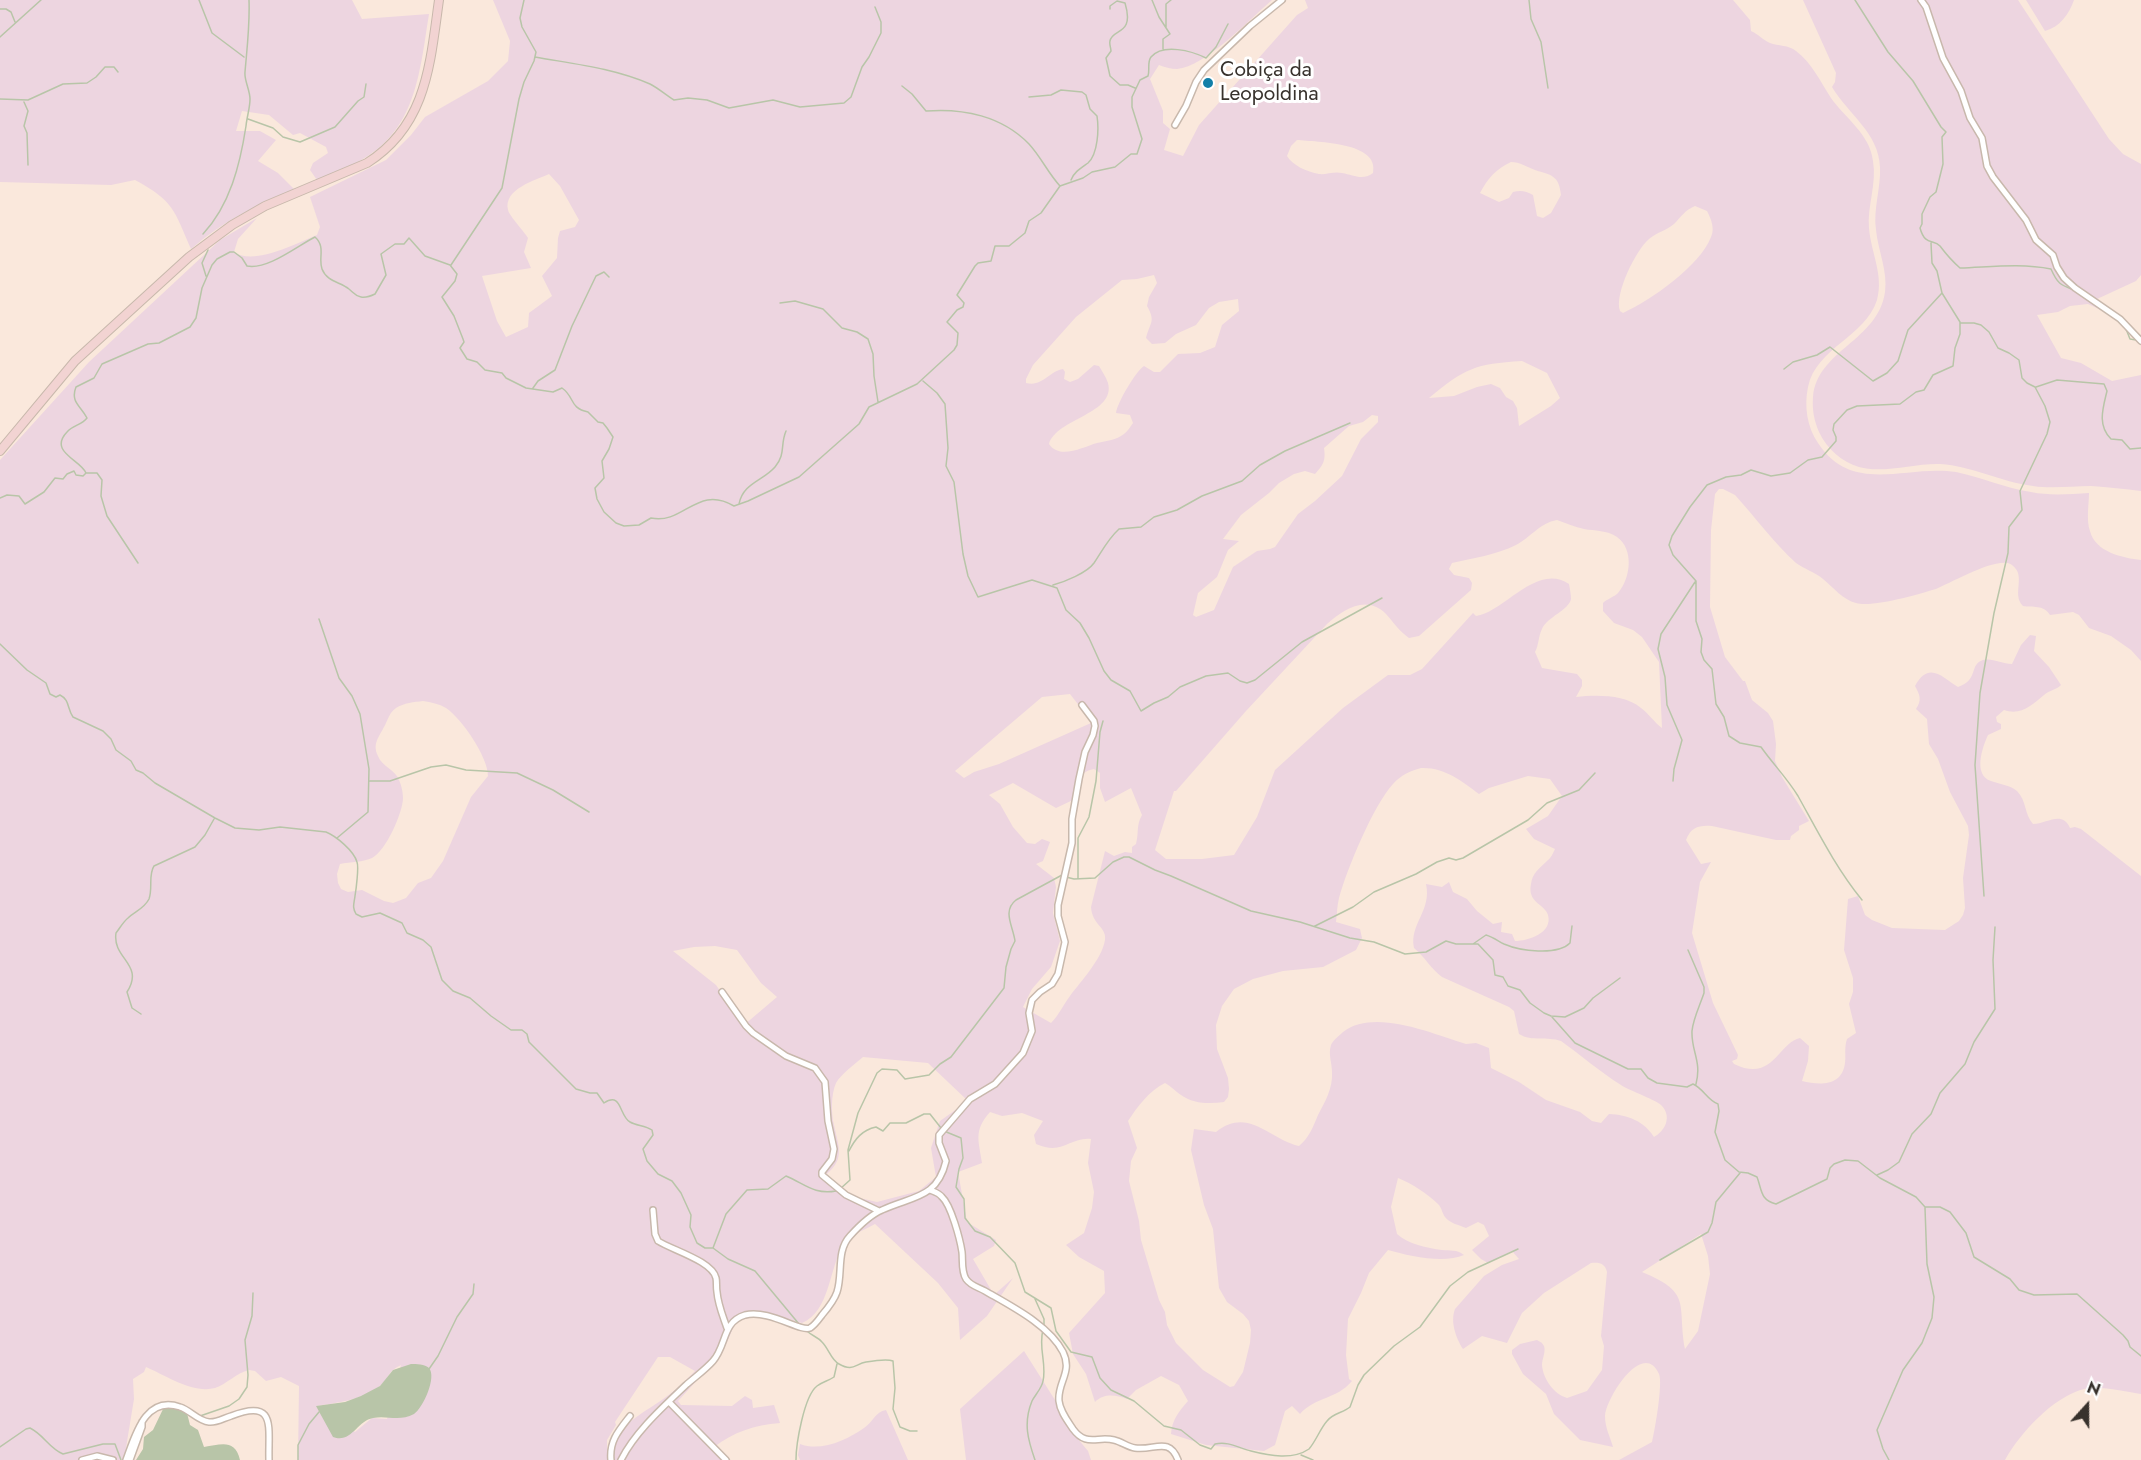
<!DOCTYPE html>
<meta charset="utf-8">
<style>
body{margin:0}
#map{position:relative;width:2141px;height:1460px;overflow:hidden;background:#fae8dc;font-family:Jost,sans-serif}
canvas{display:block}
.north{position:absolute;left:2057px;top:1376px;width:60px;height:60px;-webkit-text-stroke:4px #fff;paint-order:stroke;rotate:21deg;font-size:16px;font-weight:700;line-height:24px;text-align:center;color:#38322d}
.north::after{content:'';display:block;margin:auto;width:21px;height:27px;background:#38322d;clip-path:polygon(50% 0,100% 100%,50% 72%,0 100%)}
</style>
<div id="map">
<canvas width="2141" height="1460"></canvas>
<div class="north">N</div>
</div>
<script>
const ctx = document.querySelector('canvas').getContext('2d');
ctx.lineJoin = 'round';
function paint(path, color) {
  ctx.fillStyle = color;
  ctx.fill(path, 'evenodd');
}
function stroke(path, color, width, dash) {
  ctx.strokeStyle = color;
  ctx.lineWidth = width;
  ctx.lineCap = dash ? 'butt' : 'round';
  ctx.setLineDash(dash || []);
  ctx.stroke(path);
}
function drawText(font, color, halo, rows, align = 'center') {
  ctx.font = font + ' Jost,sans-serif';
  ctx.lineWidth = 6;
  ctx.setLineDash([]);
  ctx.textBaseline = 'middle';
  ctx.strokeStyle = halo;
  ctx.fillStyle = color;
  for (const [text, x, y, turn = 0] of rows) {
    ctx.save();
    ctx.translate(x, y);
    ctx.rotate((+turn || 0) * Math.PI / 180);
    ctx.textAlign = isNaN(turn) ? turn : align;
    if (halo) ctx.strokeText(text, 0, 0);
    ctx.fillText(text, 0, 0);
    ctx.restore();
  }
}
paint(new Path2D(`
 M0,0H352L362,19L429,14C420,69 417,128 363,159C349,167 332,173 317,180L310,170L313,163L328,153L326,147L300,133L293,135L269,115L242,111L236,131H260L276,140L258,161L278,173L294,189C256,205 222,222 191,249C174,210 174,201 135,180L111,185L0,182Z
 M493,0H1272C1250,19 1205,67 1177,69C1171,69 1164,67 1159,65L1150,79L1163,111V123L1170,129L1164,150L1183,156L1199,125L1297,15L1308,8L1305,0H1733L1750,20L1751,31C1758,34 1763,40 1770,43C1778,46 1789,45 1796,51C1812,63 1820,81 1831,98C1845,118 1870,134 1873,161C1877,184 1867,206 1869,228C1871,253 1884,275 1877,300C1865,337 1816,348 1808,387C1804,406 1807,427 1818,443C1853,496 1906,464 1956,472C1981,477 2005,488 2031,492C2050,496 2070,494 2089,493C2089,504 2086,520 2090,531C2095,552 2123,558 2141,560V661L2131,650L2111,636L2089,628L2079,615L2073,612L2050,615C2043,604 2033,608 2023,606C2011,594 2027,576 2012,565C1999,555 1951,583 1936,589C1919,594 1872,608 1856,603C1843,600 1833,587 1823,579C1815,572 1804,569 1796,563C1774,543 1755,517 1735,495L1723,489H1719L1715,494L1711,530L1710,607L1725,657L1743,681H1745L1752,700L1768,713L1773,721L1776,744L1775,761L1782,777L1809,821L1799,826V830L1791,836L1790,840H1776L1712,826C1699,825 1691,827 1686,840L1701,864L1711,862L1700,882L1692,933L1713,1003L1738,1055L1737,1059L1732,1061L1734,1064C1773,1083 1778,1043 1800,1038L1809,1046L1808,1061L1802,1081C1819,1085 1842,1087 1845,1063C1846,1055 1844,1048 1847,1039L1856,1033L1849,1004L1853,992V978L1844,950L1848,899L1858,896L1865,915L1872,920L1892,928L1945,930L1959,921L1963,915L1965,908L1963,878L1969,835L1968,826L1950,792L1938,759L1929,744L1927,719L1916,709C1922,700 1920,695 1915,686C1929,660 1943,678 1958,687C1979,680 1969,664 1983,660C1993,658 2002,664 2012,664L2021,645L2030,635L2036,636L2034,651L2049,667L2061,685C2056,690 2050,690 2044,695C2032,705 2021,716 2004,710L1996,717L1997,722L2001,724V729L1988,735C1982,748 1973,775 1991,781C1999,784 2010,785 2017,791C2027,801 2024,814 2033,824C2047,824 2062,810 2070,828L2075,827L2081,829L2141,876V1394C2126,1392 2098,1385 2084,1389C2053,1397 2020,1433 2005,1460H1619L1652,1442C1655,1430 1663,1383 1659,1374C1643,1339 1606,1398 1605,1416C1605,1428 1610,1436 1613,1447L1580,1440L1554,1414L1546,1394L1523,1374L1512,1354V1350L1520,1344L1537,1340C1540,1342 1542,1342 1544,1346C1546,1352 1542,1359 1542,1365C1543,1379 1554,1394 1567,1398L1587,1391L1602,1370L1604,1346L1601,1336L1607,1272C1605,1263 1599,1262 1591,1263L1544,1293L1522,1313L1507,1343L1482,1336L1463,1349C1456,1338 1450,1322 1455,1309L1484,1276L1502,1265L1519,1259L1512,1251L1488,1263L1481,1259L1472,1250L1489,1236L1484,1225L1478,1222L1466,1228C1459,1225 1449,1223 1445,1217C1442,1213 1442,1208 1438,1204C1428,1194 1411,1183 1398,1178L1391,1207L1397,1234C1408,1244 1427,1248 1442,1250C1451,1251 1456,1249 1464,1255C1444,1264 1409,1256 1388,1250L1369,1273L1361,1293L1348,1319L1346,1355L1349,1379L1352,1381C1336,1400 1316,1396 1300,1414L1292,1406L1285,1411L1275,1445L1264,1451L1206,1445L1171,1434C1172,1420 1179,1411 1188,1401L1179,1385L1161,1376L1136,1390L1127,1399C1116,1395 1104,1393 1095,1402L1086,1374L1073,1354L1069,1333L1105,1293L1104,1271L1079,1257L1066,1245L1084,1233L1092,1208L1094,1192L1088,1163L1091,1139C1069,1137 1063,1156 1036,1144L1034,1135L1043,1121L1022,1113L1002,1116L990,1112C973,1131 979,1141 982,1163L958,1172L967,1222L996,1240L994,1246L973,1259L994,1295L1013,1278L987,1316L960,1340L958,1308L938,1283L875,1224C866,1229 848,1236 843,1245C829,1269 830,1311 802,1323L772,1314L769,1317H750L739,1321L734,1326L722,1353L678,1401L681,1405L732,1406L745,1396L752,1400L753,1408L774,1405L780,1423C754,1425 734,1432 714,1447L725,1460H614C613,1422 645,1414 670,1394C679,1387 687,1379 695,1371L670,1357H658L615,1422L616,1425L607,1440V1460H298L299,1386L281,1377L266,1381L255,1371L249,1370C236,1373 227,1384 215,1388C193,1394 165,1375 146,1367L144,1372L133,1379L134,1399L124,1460H0V460L89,362L220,240L257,218L238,239L234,252C254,266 297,243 317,235L320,227L310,197L386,160L411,135L425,117L488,81L508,61L510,41ZM1297,140C1317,142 1380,142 1373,173C1362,181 1354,175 1342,173C1334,171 1326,175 1319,174C1307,172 1292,165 1287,156L1291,146ZM1511,162C1520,162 1527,167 1535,170C1551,175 1559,175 1561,195L1551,213L1543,218L1537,216L1533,195C1526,191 1521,190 1513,192L1509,198L1499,202L1480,193C1488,178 1496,169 1511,162ZM549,174L560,186L579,220L575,227L560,231L558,238L557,258L542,276L552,296L529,313L528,327L506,337L497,321L482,276L531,268L524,252L528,238C524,231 510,217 508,210C503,189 536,180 549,174ZM1695,206L1707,211C1711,219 1715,228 1711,237C1700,266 1651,300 1623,313L1620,311C1614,294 1636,250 1649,239C1657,232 1666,231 1674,224C1681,217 1685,210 1695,206ZM1154,275L1157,283L1149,297L1147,306C1156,322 1150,322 1146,338L1152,344L1165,343L1176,334L1196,325L1209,308L1219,302L1238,299L1239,311L1222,325L1215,347L1200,353L1178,354L1160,372H1154L1144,366C1136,371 1117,403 1116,413L1130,415L1133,423C1130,427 1128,431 1124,434C1116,440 1107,441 1097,443C1083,447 1060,460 1049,444C1057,418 1116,414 1108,383C1106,377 1102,371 1099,366L1094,365L1078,379L1070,382L1064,379L1065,372L1063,369C1049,371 1043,387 1026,383V379L1033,365L1076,317L1122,280L1137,279ZM1522,361L1547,373L1560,398L1551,406L1519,426L1517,408L1513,401L1506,397L1500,388L1491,384L1477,387L1454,396L1429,398C1465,368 1475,364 1522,361ZM1372,415L1378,416V422L1361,439L1342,476L1315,501L1298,514L1275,547L1270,549L1257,551L1233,567L1214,610L1196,617L1193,615L1198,593L1217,577L1228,550L1239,541L1223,539L1241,515L1269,493L1279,483L1294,474L1305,471L1315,474C1323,465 1326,461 1324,448L1349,426L1363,422ZM1557,520C1566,523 1575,527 1584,529C1595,531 1607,530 1617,537C1634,549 1631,578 1618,593C1614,597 1607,599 1603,603V611L1614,623L1633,630L1642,637L1659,662L1662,728C1654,722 1649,714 1641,708C1624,694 1596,695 1576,697L1582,686V680L1577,674L1542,668L1535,652C1539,645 1538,637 1542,629C1547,617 1569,610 1571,599C1571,595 1570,589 1569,584C1537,562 1504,612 1476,616L1473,613L1422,669L1410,675H1388L1343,708L1275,770L1257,817L1234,855L1202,859H1166L1155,850L1174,791H1176L1246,711L1327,624C1343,610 1366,594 1386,614C1394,623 1399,631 1409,638L1419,636L1471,590L1472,583L1469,578L1454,575L1449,569L1452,563C1473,558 1496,555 1516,545C1531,537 1540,523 1557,520ZM1070,694L1091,721V723L999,764L974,772L964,778L955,771L1042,697ZM423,701C431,702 439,704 446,708C462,719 488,757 488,776L471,797L443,861L431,878L418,883L406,898L393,903L384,901L362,890L348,892L341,889L338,883L337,874L340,864C350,862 364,862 372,858C386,851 403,812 403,798C403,792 401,784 399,780C395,769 382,767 378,756C372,744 379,737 384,727C388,720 389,713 396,708C404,703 414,702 423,701ZM1421,768C1444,767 1462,781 1479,794L1489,788L1528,776L1550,779L1562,796L1548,816L1526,829L1534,839L1555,849C1553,853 1551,858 1547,861C1540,868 1532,873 1531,884C1527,903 1545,904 1548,915C1553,933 1528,941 1515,941L1512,934L1501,932L1502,922L1493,924L1477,911L1467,899L1453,892L1449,882L1442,887L1426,884C1432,911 1409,924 1414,948C1425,957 1431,969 1442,977L1509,1007L1514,1011L1519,1034C1532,1042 1547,1036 1561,1041C1581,1055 1600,1072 1621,1085C1630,1091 1657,1100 1662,1106C1672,1117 1665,1131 1654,1137C1644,1121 1628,1115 1609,1114L1601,1123L1592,1121L1580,1112L1546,1100L1519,1082L1491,1068L1489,1048L1476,1043L1466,1044C1432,1034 1375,1008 1343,1032C1339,1036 1333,1040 1331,1045C1328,1055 1332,1062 1332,1072C1333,1088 1325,1102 1318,1115C1313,1127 1309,1138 1299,1146C1269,1139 1248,1106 1216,1132L1194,1129L1191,1150L1204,1205L1213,1229L1219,1288L1227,1302L1243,1314L1249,1321L1251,1330L1250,1343L1243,1372L1234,1386L1230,1387L1203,1370L1176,1343L1167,1325L1165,1312L1159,1300L1141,1240L1139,1221L1129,1181L1131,1161L1137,1148L1128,1121C1138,1106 1149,1091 1165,1083C1172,1087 1175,1091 1181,1095C1193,1104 1210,1104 1224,1102L1228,1097L1229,1089L1228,1078L1217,1049L1216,1025L1222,1006L1234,989L1253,979L1283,971L1323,967L1356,950L1362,938L1360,929L1336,922C1337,914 1337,906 1339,898C1347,869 1373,806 1393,784C1401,775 1410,771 1421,768ZM1094,769L1100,773V788L1105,802L1131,788L1142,815C1136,825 1139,833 1136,844L1132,847V853L1125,852L1114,856L1105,851L1091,907C1092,925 1107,927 1105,940C1102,959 1081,981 1070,996C1063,1005 1059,1015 1051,1023L1023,1007L1032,989L1051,967L1060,941L1053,913L1056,887L1054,878L1036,864L1043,861L1050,842L1042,839L1035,844L1027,843L1013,827L1000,804L989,795L1013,783L1056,808L1073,800C1076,785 1077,772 1094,769ZM715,946L737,950L761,983L777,997L744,1025L716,985L673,951L694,947ZM863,1057L928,1063L968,1101L940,1121L931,1148L936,1177L919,1191L877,1202L855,1197L835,1188L822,1178C846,1160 839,1149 834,1125C831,1114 831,1094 836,1083C841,1074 855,1064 863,1057ZM1701,1234L1708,1256L1710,1274L1698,1331L1685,1349C1677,1304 1693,1293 1642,1272ZM401,1365L387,1419L372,1418L355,1432L317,1406C336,1403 367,1399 381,1385C390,1377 388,1371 401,1365Z
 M1803,0H2018L2109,139L2123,154L2141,164V275L2136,281L2097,299L2112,315L2088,304L2070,306L2058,312L2037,315L2061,358L2081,363L2112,381L2141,375V491C2125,489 2108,487 2091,486C2072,486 2052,489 2033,486C2001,482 1972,466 1940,464C1915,463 1883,474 1859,467C1842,462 1827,449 1819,432C1814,421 1812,409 1813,397C1817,350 1878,341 1885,292C1888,271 1878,251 1876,230C1873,209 1881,188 1880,167C1879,133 1848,114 1832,87L1835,82L1836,73Z
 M2026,0H2074C2069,14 2060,27 2045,31Z
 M1024,1351L1055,1400L1068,1427L1088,1451L1091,1460H966L960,1409Z
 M886,1410L908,1460H800L798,1455L800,1444C821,1452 847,1440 864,1428C873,1422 875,1412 886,1410Z`), '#edd5e0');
paint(new Path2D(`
 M411,1364C416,1364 425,1364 429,1368C437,1377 423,1408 414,1414C399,1422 387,1415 373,1418C357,1421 351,1444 333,1437L316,1406L345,1402L361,1396L380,1386L393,1370Z
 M164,1407L180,1409L187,1413L190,1425L198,1430L204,1447C220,1445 235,1438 240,1460H136L143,1449L144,1437L153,1430Z`), '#b8c5a8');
stroke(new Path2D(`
 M199,0L212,33L244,57
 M1152,0L1159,17L1170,34L1163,39V49
 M1529,0L1531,19L1541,42L1548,88
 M1855,0L1888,52L1913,81L1941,127L1946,132L1942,137L1943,164L1936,192L1930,197L1922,214V224L1920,228C1925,246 1933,239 1940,246C1946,254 1952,261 1960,268C1991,267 2021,263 2051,269C2058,285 2061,285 2076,291
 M0,9H6L11,12L15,22
 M1110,9V6L1117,1L1125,3C1135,36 1112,28 1110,41C1109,44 1111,48 1111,51L1106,58L1110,76L1120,85H1128L1135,88
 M1166,27V4L1171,0
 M0,37L41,0
 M535,57C574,64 613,68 650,84C658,88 666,95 674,100L688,98L707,100L729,108L773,100L800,107L844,103L851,97L862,67L869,57L881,33V22L875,7
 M902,86L912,94L926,111C963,108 1002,116 1029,144C1041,157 1048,173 1060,186
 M1029,97L1051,95L1061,90L1082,92L1086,95L1090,109L1097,116C1099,129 1098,154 1088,163C1081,168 1074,172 1071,180
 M0,99L28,100L63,84L87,83L96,77L105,67H114L118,72
 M24,102L28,111L24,126L27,133L28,165
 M248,119L273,128L283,137L300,142L335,127L358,101L364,97L366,84
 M203,234C230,205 240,165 246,126C247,116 250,108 250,99C250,90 244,80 245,72C247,48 250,25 249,0
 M451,265L502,188L519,99L524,82L534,61L536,52L522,27L520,18L524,0
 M206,276L202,263L208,250
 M780,303L795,301L823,309L842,328L857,332L868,339L873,354L874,376L878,402
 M1960,323H1974L1981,325L1989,332L1998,348L2009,353L2019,360L2022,378L2027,383L2035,387L2045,406L2050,422L2047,434L2020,491L2022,510L2009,527L2008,553L1994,613L1980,693L1975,765L1984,896
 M2126,329L2130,339L2136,340L2141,337
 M1784,369L1793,362L1817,355L1830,347L1873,381L1887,373L1898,361L1908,330L1942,293
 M923,381L937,393L945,404L948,448L946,466L954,482L963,554L968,576L978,597L1032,580L1057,588L1066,610L1080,623L1089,638L1104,671L1111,680L1130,691L1141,711L1154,703L1168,697L1180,687L1206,676L1228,673L1240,681L1247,683L1255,680L1302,642L1382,598
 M2036,387L2057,380L2104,384L2107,391C2103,408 2097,425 2111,439L2122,440L2130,449L2141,448
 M533,388L538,381L555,370L572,326L596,276L604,272L609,277
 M86,473C81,460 48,452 67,432C73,425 82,425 87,418C81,406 70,402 76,387L94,378L102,364L148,344L159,343L190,327L196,318L202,288L212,265L217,259L230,252H234L242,258L247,266C268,270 297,246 315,237C326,247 318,258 322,269C327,282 341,282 349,289C354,293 355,296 361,297C367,298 371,296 375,294L386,275L381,254L395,244H404L409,238L425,256L450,265L457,274L455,281L442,297L454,316L463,339L464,342L460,348L467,359L477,362L485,370L502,373L506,378L526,388L553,392L562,388C575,397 569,408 588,412L598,422L603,423L607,428L613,437L609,449L602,461L604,478L595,488L597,499L604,512L616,523L624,526L639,525L651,518C684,525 697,484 734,506L748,501L799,477L859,424L869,407L917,384L954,350L957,345L958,333L947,322L957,310L963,307L964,303L957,295L975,266L978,263L991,261L995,246H1009L1025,233L1029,221L1041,213L1060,186L1083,178L1092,172L1115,167L1131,154H1137L1142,139L1132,107V97L1140,80L1148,76C1150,70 1147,62 1151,57C1163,43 1192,51 1206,58L1216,47L1228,24
 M0,498L7,495L19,496L25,504L44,492L55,478L63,479L67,474L74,471L76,475L83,476L86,473H97L102,480L101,496L107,516L138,563
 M739,504C743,483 763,481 775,467C786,454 780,445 786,431
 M1053,585C1064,582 1087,573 1094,563C1102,551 1108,539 1119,529L1141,527L1154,517L1177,510L1202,496L1242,481L1260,465L1285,451L1350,423
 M319,619L339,678L352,696L360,714L369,769L368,812L337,838
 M0,644L27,670L46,683L50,694L56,697L60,695C70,700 67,709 73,717L103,731L111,739L116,750L131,761L136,770L143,773L155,783L215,818L235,828L259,830L280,827L326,832C336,836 354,851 357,862C359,867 356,890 355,896C354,904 352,907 356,914L362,917L380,913L402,923L407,933L423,940L431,947L442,980L453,991L470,998L491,1016L511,1030H522L527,1034L529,1042L576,1089L590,1093H597L604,1103C622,1091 619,1116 630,1122C637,1126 645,1125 652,1130L653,1135L643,1149L647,1161L658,1174L672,1181L681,1193L691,1215L690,1227L697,1243L705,1248H713L728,1259L755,1271L799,1324
 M370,781H390L431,767L446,765L466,770L517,773L553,790L589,812
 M1673,781L1674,769L1682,740L1667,705L1665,677L1658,649L1661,634L1695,582
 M1066,877L1074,879L1095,878L1113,862L1124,857H1129L1155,870L1171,876L1251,911L1300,922L1350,938L1374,942L1405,954L1426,952L1446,941L1456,944H1478L1493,960L1495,975L1503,977L1508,986L1520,990L1530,1003L1544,1013L1551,1016L1565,1017L1584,1008L1593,998L1620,978
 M1078,878V838L1089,817L1096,781L1100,732L1103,721
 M1862,900C1836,868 1818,832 1798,796C1787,778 1773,764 1761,747L1740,743L1729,736L1724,717L1716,704L1712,669L1704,660L1701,652L1702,639L1696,621V581L1673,555L1669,545L1672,536L1690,507L1707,485L1726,477L1741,475L1751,470L1771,476L1790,473L1808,460L1822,457L1836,441V437L1833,430L1834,424L1847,410L1857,406L1900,404L1916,392L1924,390L1933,375L1953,366L1955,348L1960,334V322L1942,293L1937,271L1932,263L1931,243
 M1315,926L1353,907L1374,892L1416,874L1437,862L1449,858L1456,860L1463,858L1528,820L1547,803L1579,790L1595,773
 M1473,944L1486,935C1493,937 1498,941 1504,944C1520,951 1557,956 1570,943L1572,926
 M1688,950L1704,987V993C1700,1005 1693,1019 1692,1031C1691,1051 1702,1061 1696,1084
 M141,1014L132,1008L127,992C145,964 112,959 116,933C120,928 123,922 128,918C135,911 144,909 149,899C153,888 148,875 154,866L195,847L205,835L214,819
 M1552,1017L1575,1043L1628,1069H1641L1648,1078L1657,1083L1687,1087L1693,1084C1704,1089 1707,1100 1718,1104L1719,1111L1715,1132L1725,1160L1739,1172L1748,1173L1757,1177C1762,1190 1760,1200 1776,1204L1827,1179L1830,1168L1834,1164L1845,1160L1858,1161L1880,1178L1916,1197L1925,1207H1940L1950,1212L1966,1233L1974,1257L2010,1279L2019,1290L2034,1295L2077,1294L2123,1335L2128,1341L2130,1347L2141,1356
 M944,1131L961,1138L963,1158L959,1169L956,1187L964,1199L965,1218L975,1231L990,1237L1015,1263L1025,1292L1051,1308L1056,1331L1071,1352L1092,1357L1100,1378L1111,1390L1134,1401L1164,1426L1181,1430L1200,1445L1211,1449L1215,1444C1229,1441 1238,1448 1251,1451C1270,1456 1293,1460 1309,1449C1316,1441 1320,1429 1327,1421C1333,1413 1343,1413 1350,1407L1358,1385L1364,1375L1394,1346L1420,1327L1450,1286L1468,1272L1518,1249
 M849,1151C855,1139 862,1130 876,1127L883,1131L890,1123H906L924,1114H930L941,1128
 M1877,1175L1888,1170L1899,1162L1912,1134L1931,1114L1940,1093L1965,1064L1974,1042L1995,1009L1993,960L1995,927
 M840,1189L850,1180L848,1150L858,1113L877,1073L882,1069L897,1070L905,1079L929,1075L940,1064L951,1057L1004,988L1006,967L1011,949L1015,941C1013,926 1002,911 1016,900L1062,875
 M713,1248L726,1214L747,1190L768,1189L786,1176C805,1184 814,1195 836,1191
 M1660,1260L1708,1232L1712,1223L1716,1202L1740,1173
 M1035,1299L1044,1319V1326
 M807,1331C812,1336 818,1337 822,1342C829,1349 831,1360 839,1364C853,1372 855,1364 866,1362C872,1361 888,1359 893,1361L895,1388L893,1409L900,1427L910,1431H917
 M429,1369L438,1356L457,1317L473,1294L474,1284
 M200,1416L229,1406L239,1399L247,1387L248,1375L245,1340L252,1316L253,1293
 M0,1447L26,1429L30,1428C44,1435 49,1448 63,1454L103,1444H115L121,1460
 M1301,1455L1313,1460
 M298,1460V1445L309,1424L319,1412
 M796,1460C796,1444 804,1396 817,1386C822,1382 828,1381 834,1377L837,1364
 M1035,1460C1028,1440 1023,1423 1032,1401C1035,1395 1042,1388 1043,1381C1047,1364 1038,1347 1043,1330
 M1889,1460L1883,1449L1877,1430L1903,1370L1922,1343L1932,1318L1934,1297L1927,1264L1925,1208`), '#b8c5a8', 1.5);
const minor = new Path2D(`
 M1921,0L1926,7L1943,58L1961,91L1970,118L1982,138L1987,166L1993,177L2026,220L2036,240L2053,255L2057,267L2064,278L2075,288L2120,319L2141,341
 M1175,125L1186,106L1196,82L1204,70L1250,26L1282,0
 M722,992L746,1026L753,1033L786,1056L815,1068L825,1082L828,1121L834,1149L832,1159L822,1172V1175L846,1195L879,1211
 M930,1190C935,1192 939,1193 942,1197C951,1205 960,1239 962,1252C963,1260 961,1271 966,1279C971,1286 978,1287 985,1291C1011,1306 1049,1325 1063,1352C1073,1372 1057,1383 1059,1401C1060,1411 1067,1420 1073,1429C1086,1447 1097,1436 1114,1440C1122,1442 1128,1447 1135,1448C1154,1451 1169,1436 1178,1460
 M653,1210L655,1234L658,1241C672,1250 712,1261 716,1278C717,1282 716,1287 717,1292C718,1305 723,1316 727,1328
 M670,1403L726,1460
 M82,1460L97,1456L113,1460
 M126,1460C135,1436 145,1395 180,1407C190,1410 198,1421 209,1422C216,1423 224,1418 231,1416C277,1398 268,1427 269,1460
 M130,1460L142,1427V1422
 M611,1460C609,1441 619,1430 630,1416
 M621,1460C635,1432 663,1407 686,1385C695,1377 705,1370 713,1361C727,1345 722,1322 745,1315C769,1309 800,1332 810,1328C815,1325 819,1319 822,1315C828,1308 834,1301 837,1292C843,1274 836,1251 850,1236C859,1226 870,1215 882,1210C912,1196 937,1199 946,1161L939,1143V1135L970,1099L995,1084L1023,1053L1032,1031L1029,1013L1032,1000L1040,992L1052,984L1058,974L1065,942L1058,916V905L1072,843V819L1079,779L1085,752L1093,735L1095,726L1094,721L1082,705`);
const secondary = new Path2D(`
 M0,451L75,361L189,257L232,225L265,206L367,163C427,125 430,64 439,0`);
stroke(minor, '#c8b8ac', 8);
stroke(secondary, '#c8b8ac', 10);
stroke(minor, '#fff', 5);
stroke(secondary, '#f2d3d2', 8);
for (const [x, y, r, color] of [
 [1208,83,6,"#127fa8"]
]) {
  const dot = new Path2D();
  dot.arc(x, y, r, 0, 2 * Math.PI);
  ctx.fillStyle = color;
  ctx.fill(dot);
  stroke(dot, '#fff', 2);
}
drawText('21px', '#38322d', '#fff', [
 ["Cobiça da",1220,71],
 ["Leopoldina",1220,95]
], 'left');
</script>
